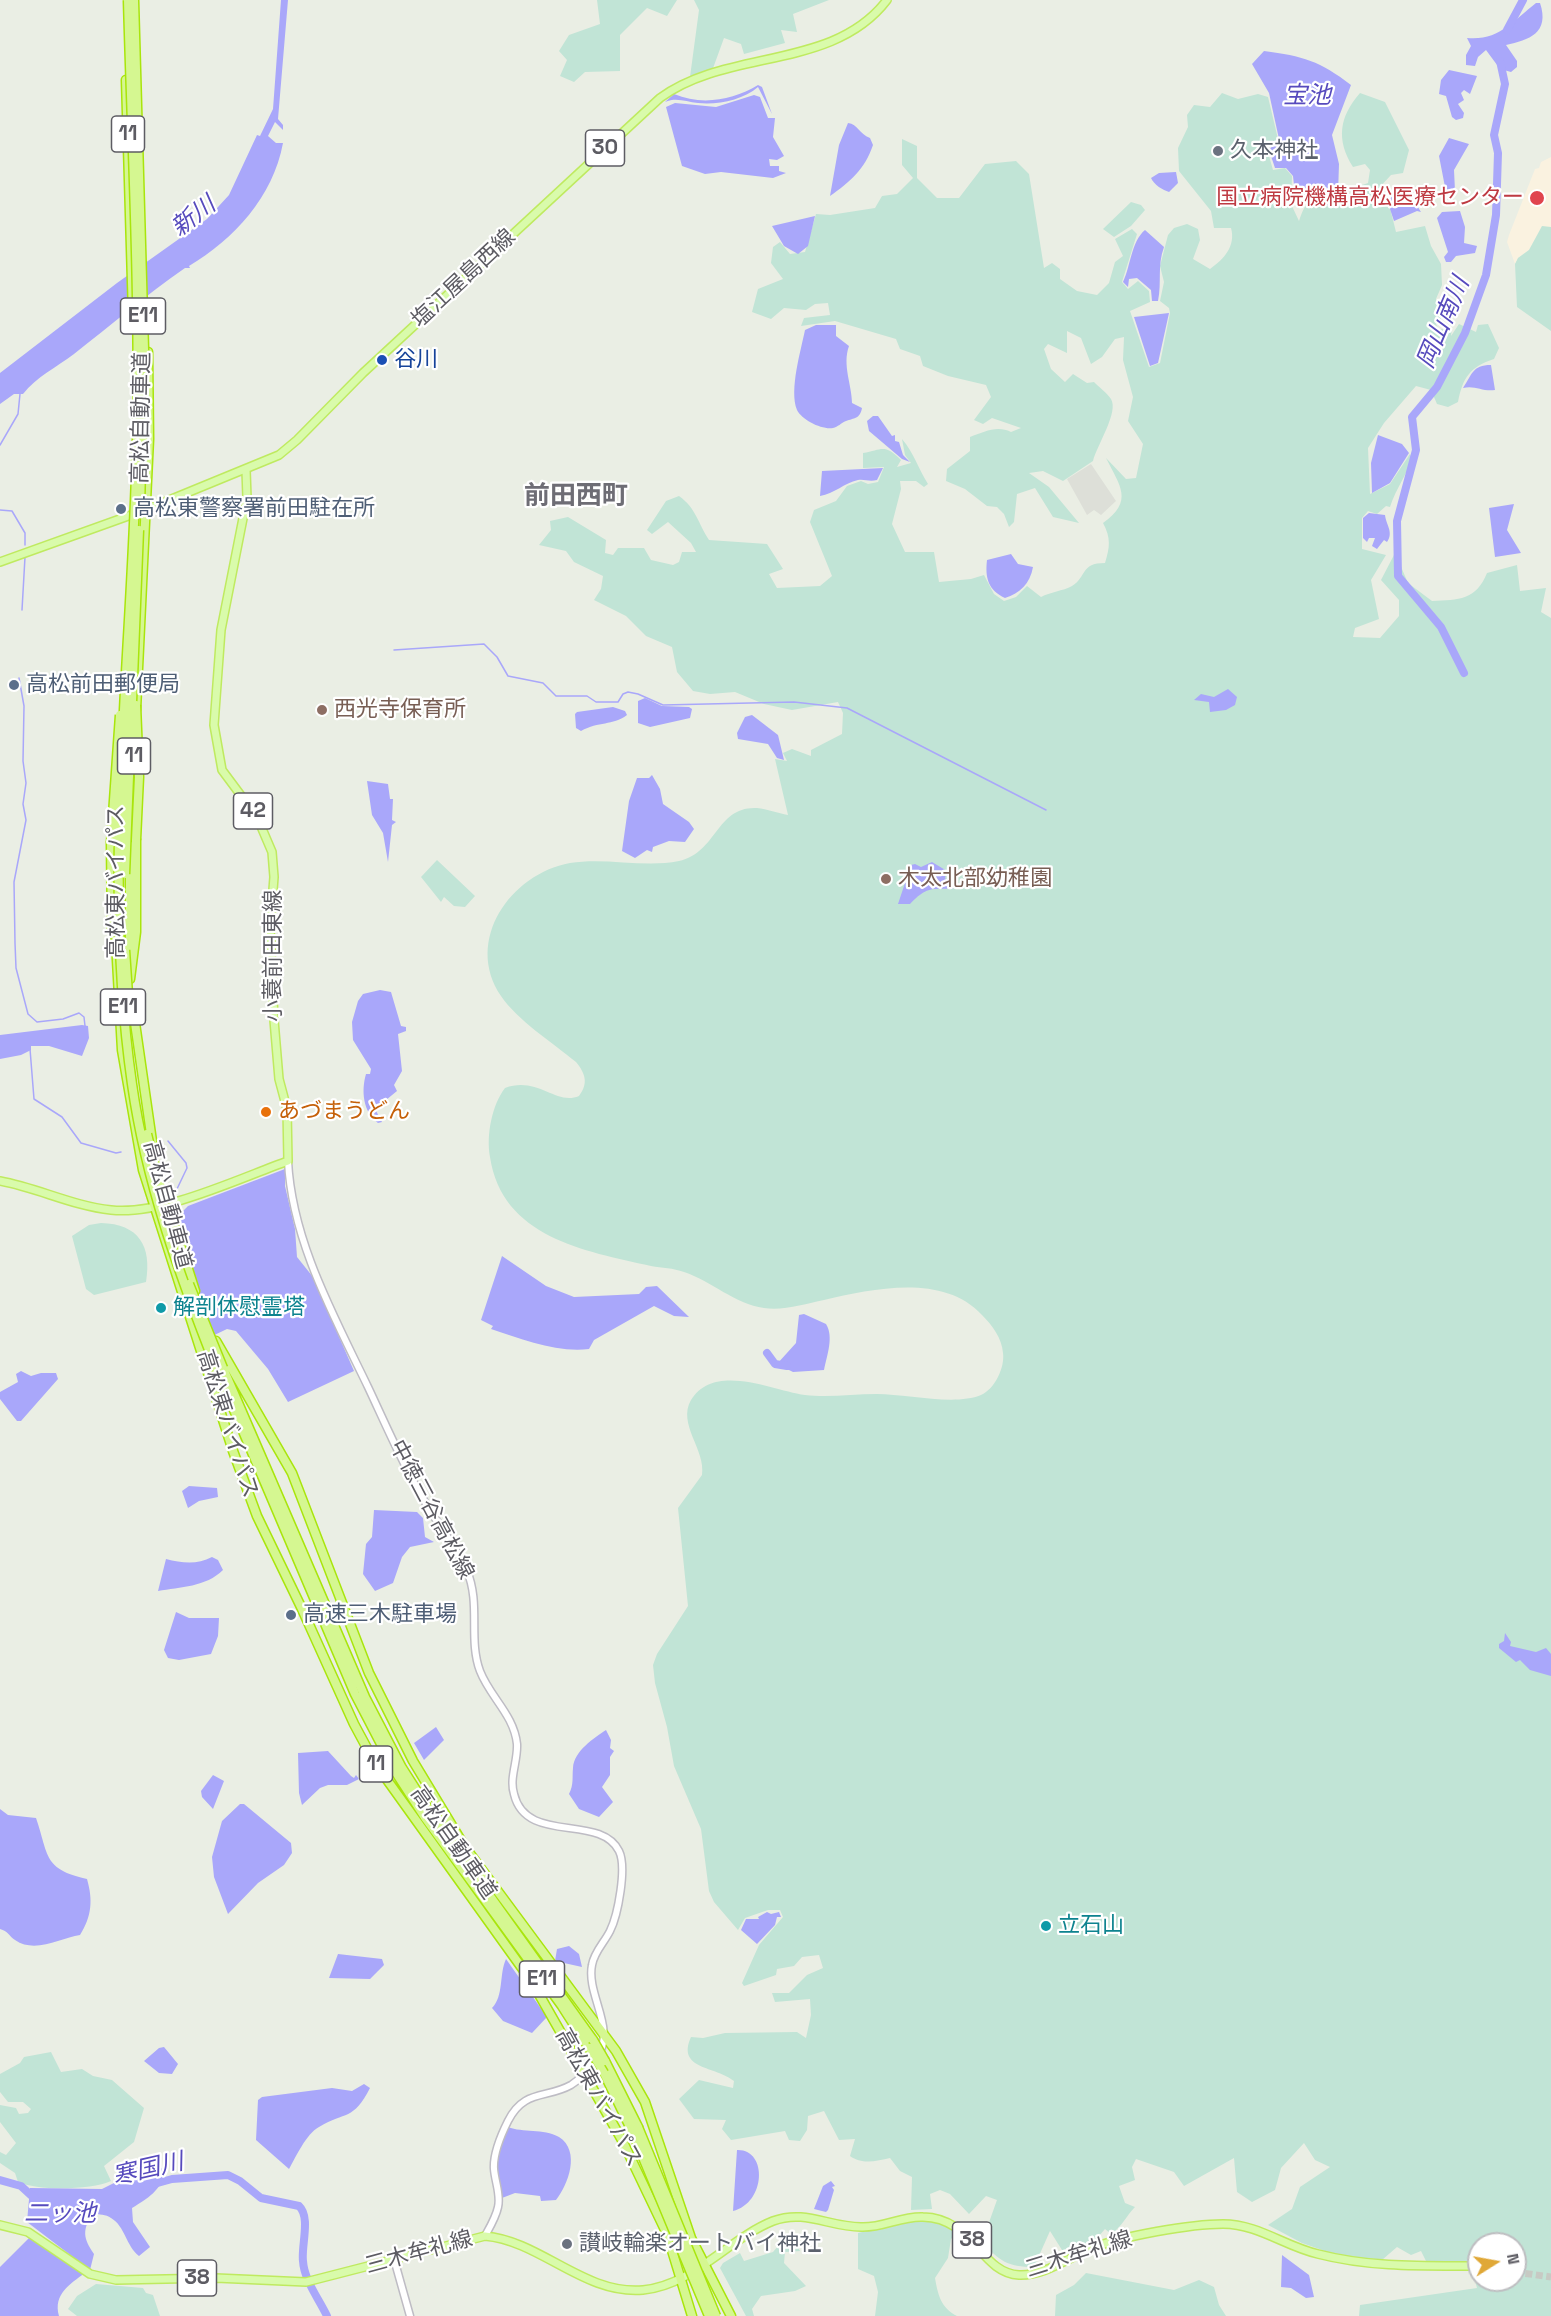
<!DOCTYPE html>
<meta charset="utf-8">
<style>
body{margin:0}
#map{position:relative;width:1551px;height:2316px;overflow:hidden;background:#eaeee4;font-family:"Space Grotesk",sans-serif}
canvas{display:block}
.north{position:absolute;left:1467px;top:2232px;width:60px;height:60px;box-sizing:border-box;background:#fff;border:2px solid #bebec1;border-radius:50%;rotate:79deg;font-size:16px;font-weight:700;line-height:24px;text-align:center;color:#5d5c63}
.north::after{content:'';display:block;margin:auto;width:21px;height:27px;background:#e0a837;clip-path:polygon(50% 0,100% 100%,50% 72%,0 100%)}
</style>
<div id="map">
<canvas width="1551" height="2316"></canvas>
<div class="north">N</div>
</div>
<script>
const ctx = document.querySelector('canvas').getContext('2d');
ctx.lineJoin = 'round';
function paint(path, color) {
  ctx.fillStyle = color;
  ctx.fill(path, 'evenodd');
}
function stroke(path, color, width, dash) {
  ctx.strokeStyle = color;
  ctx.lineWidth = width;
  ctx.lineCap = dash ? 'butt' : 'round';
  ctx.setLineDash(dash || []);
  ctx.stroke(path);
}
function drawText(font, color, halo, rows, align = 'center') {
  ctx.font = font + ' "Space Grotesk","Noto Sans JP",sans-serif';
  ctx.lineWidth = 4.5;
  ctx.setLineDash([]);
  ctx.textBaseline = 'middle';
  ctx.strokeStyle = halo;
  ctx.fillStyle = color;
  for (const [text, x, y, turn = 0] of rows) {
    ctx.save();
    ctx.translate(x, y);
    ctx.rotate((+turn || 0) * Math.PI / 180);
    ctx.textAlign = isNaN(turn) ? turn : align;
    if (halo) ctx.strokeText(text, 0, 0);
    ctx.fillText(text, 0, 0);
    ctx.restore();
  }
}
paint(new Path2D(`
 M1091,464L1116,501L1101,515L1094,510L1087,515L1067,479Z`), '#dddfd8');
paint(new Path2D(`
 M1551,157V227H1542L1529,250L1518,258L1515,264L1507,242L1509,235L1535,169L1539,168L1541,162Z`), '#faf2e0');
paint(new Path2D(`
 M597,0H677L667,16L647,8L620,35V71L585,72L574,82L560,76L567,60L559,51L569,35L600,24Z
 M694,0H829L793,14L797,32L781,30L785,43L744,54L741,44L724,38L712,71L690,77L699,10Z
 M1222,93L1238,99L1258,94L1268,97L1278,139L1267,149L1273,170L1285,168L1292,176L1291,204L1299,221C1304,207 1306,199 1323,199L1328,207L1340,197L1352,195L1359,186L1368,183L1370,170L1365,164L1353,167C1336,140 1339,117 1360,93L1385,102L1409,150L1403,173L1391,175L1379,188L1381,195L1387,196L1396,232L1425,226L1431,246L1441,264L1442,285L1436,299L1441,319L1436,324L1439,330L1452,327L1451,336L1459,324L1476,332L1478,325L1488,324L1499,348L1494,359C1470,367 1463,377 1458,402L1448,407L1437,404L1431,390L1416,386L1384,423L1368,448L1370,494L1390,484L1410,454L1412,458C1407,475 1396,488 1390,507L1386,506L1377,514L1368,511L1362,518V549L1386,555L1371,580L1379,619L1355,628L1353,637L1380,638L1399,616V600L1381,580L1395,553L1408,583L1432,601C1459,600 1476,600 1487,573L1517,565L1520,591L1546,588L1541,612L1551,618V2316H1359L1360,2305L1477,2288L1470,2262L1427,2263L1421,2251L1411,2255L1397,2247L1382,2260L1345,2258L1302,2243L1268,2225L1292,2209L1300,2187L1330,2167L1315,2160L1304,2143L1281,2168L1275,2190L1252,2202L1237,2192L1234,2158L1184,2186L1174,2172L1136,2159L1132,2167L1135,2180L1119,2186L1125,2203L1135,2207C1126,2216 1122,2227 1111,2234L1105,2229L1092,2244L1067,2258L1050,2231L1034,2267C1007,2267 1000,2261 982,2242L997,2200L986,2196L969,2214L950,2194L940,2190L930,2194L932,2209L911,2210L912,2177L900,2171L890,2158C877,2161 862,2165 850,2156L855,2139L839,2140L824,2111L808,2116L807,2130L800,2141L789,2140L785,2131L731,2140L722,2129L726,2120L694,2119L679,2099L699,2080L733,2088L734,2081C716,2066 676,2070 691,2037L703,2038L725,2033L797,2032L806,2038L811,2015L810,1999L775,2002L772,1993H789L807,1975L823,1968L819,1955L802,1957L794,1966L777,1969L776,1975L744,1986L742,1983L759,1945L783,1917L780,1910H768L745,1918L738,1930L714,1902L709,1891L701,1829L674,1766L667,1727L655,1683L653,1665L657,1654L688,1606L678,1508L702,1475C706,1450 677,1424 691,1400C714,1362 772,1390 805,1395C828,1398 853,1394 877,1394C906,1394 955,1406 981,1395C995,1389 1005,1367 1003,1353C1002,1338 992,1325 982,1315C943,1273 873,1289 824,1300C805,1304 783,1311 764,1308C735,1304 711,1281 684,1272C673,1268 662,1268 651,1266C584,1251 502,1237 490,1157C486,1135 492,1105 505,1088C538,1076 556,1106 579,1096C589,1083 585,1073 576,1062C553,1043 517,1020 501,996C464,941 510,874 570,863C605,857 644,868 679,861C718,852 716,806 757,808C767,809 778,813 788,815L775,759L787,761L783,753L792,749L811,756V750L842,734L843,713L838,702L792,710L764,704L735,692L710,694L693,691L677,672L672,647L646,636L626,616L594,600L601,589L603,576L574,562L566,551L539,545L551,530L550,521L568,517L606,540L605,553L613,555L618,548H644L651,560L673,565L679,562L682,552H696L691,543L668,522L652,534L647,530L666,501L679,496C696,508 698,523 709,540L767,544L783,569L769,574L777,588L820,586L832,576L810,522L814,510L836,501L847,486L861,481L868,484L878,482L884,467L863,468V453C882,450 884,443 901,460L897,467L911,463L905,455L902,439C914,453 918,468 928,484L924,487L916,481H900L901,489L892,524L905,552H934L939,582L971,579L984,575L994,594L1004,601L1016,597L1027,586L1041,597C1050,592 1063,591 1072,586C1087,577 1080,563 1105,563C1110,547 1111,538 1103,523C1134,501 1120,486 1106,458L1126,479L1136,478L1143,444L1128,421L1133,397L1123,360L1124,337L1115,339L1102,357L1091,364L1081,338L1067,331V353L1048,344L1044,349L1051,369L1065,382L1073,374L1087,383L1094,382C1099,387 1107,393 1111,399C1119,412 1097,445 1093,461L1063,481L1043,471L1029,473L1049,487L1079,523L1053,517L1035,488L1017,494L1014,522L1009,527L1004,514L997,507L987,506L965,489L946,481L947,469L970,451V437C984,432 997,425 1011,432L1021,428L992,418L983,424L974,420L991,397L986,385L948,376L923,366L920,356L900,349L896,339L835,321L801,326L804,318L830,315L828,303L815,304L806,310L784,308L771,319L752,312L758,289L783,279L771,263L773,247L780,242L790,254L805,252L816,214L830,215L875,208L882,196L897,194L913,178L902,165V139L917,146V178L937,198H959L985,164L1016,161L1029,174L1044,268L1052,263L1060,269V279L1077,291L1097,295L1109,283L1115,262L1123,256L1115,239L1132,229L1137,234L1122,282L1128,289L1138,281L1149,291L1150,302L1130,311L1149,367L1160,363L1170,313L1169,308L1160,301L1164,282L1160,266L1168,235L1174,228L1187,224L1198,229L1200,240L1193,259L1210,269C1224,259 1236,246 1231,228H1214L1211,211L1179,171L1178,148L1188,127L1187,115L1194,105L1210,107ZM1479,2244H1515V2280H1479Z
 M1131,202L1141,205L1145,210L1131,226L1114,237L1103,229Z
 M1542,226L1551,227V331L1517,307L1515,264L1518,258L1529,250Z
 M437,860L475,896L465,907L454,906L444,897L441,902L421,877Z
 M101,1223C139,1224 152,1246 146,1282L94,1295L86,1289L72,1236L89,1225Z
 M51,2052L61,2072L82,2069L93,2076L112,2080L144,2108L134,2142L104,2166L111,2181C91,2190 38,2191 18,2182L15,2173L0,2163V2152L6,2155L16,2143L0,2122V2105L16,2108L19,2114L28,2113L31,2109L23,2102H8L0,2092V2074L20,2063L24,2057Z
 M917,2219L937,2221L958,2232L951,2239L948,2258L935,2278C938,2295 941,2308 957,2316H875L878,2292L874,2276L858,2269V2233Z
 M788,2234L793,2238L800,2251L785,2252L784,2263L806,2286L795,2291L761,2296L752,2309L754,2316H746L720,2268L723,2263L740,2253L744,2261L773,2252Z
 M1086,2273L1174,2290L1199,2280L1214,2287L1219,2305L1226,2316H1055L1056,2295L1074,2285Z
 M96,2284L143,2288L146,2293L153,2295L160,2316H77L68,2309L77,2296Z`), '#c1e4d6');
paint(new Path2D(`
 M281,0H288L278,119L283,125V130L275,122L268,136L276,143H283C273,197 234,239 189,266L190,268H185C146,295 111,325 74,354C57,367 36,377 23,394H14L0,404V373L117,283L207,219L229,195L257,135L260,136L273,109Z
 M1536,3H1540C1550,33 1529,40 1506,45L1517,61V67L1511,72L1500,69L1486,50L1478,57L1475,66L1466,65V55L1471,46L1467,38C1499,41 1513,21 1536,3Z
 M1264,51C1303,56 1320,61 1351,85L1332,135L1339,164L1338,194L1328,206L1324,197L1313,194L1303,205L1296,203L1293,176L1286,168H1275L1269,150L1279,139L1269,93L1252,64Z
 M1449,70L1477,76L1470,94L1464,90L1461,93L1464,100L1458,104L1464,113L1463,118L1456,120L1452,117L1446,96L1439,94L1441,80Z
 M758,85L762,87L772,114L758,87C743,100 718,105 698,103C686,102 677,97 665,102L674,94C702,106 733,100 758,85Z
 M754,95L760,97L768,118H775L773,137L784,156L777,160L769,159L770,166H779V171L786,173L773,178L721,172L705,174L682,166L666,107L675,103L716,107Z
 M848,123C858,124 859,134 870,138L873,145C865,169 850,182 830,196L839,145Z
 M1449,138L1469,144L1454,170L1455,191L1451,193L1446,192L1439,156Z
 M1176,172L1178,183L1169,192C1163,190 1154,185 1151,178L1159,173Z
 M1393,189L1409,193L1421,212L1417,211L1394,221L1389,206Z
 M1460,211L1465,227L1464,243L1477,246L1475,253L1456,256L1451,262H1446L1444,257L1448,252L1437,218L1442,212Z
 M815,216L808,246L798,254L784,246L772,226Z
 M1145,230L1164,247C1157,266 1162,282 1158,301H1152L1151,290L1137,278L1129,279L1128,287L1123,282C1131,265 1131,242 1145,230Z
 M1169,313L1158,363L1150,366L1134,317Z
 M816,325H836V336L849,346C842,365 852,385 852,403L862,408C860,419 854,418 846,421C841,423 838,427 833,428C822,430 802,420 797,410C789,390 801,350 805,330Z
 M1491,365L1495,390C1483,392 1475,385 1463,388C1472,375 1472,365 1491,365Z
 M873,416H878L892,436L895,435V441L899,442L903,455L910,462L902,459L869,431L867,421Z
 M1378,435L1402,444L1409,453L1390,483L1372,493L1371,463Z
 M883,468L877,480C869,482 865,479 858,480C844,483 834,494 820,496L822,471Z
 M1514,504L1507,530L1521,553L1495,557L1489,508Z
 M1369,513L1385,515C1386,525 1394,532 1387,542L1384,540L1377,549L1372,546L1375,538H1369L1367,542L1363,538V518Z
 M1011,554L1018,564L1033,567C1030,584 1020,593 1005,598C988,590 985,578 987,560Z
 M1228,689L1237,697L1235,705L1226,710L1210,712L1209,702L1194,700L1201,694L1214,697Z
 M645,698L662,706L689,707L692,709L690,718L650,727L638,723V701Z
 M613,707L625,711L627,715C612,726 599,721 581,731L576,728L575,714L577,712Z
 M752,715L778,735L784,760L777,758L768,744L738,739L737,733L745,717Z
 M652,775L660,789L663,804L689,822L694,829L685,842L669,841L653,847L652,852L647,850L635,858L622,851L629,801L637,778H649Z
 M367,781L388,784L390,799H393L392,820L396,822L392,825L388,862L383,833L372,815Z
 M932,862L947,871L945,878L953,889C930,888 925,888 910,904H898L911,865L915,864L921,867Z
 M380,990L391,992L401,1026L406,1027V1031L398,1034L402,1071L394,1085L397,1091L375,1109L382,1122L378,1123C363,1112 361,1091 366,1074H370L371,1069L353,1040L352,1022L358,1001L363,994Z
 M82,1025L88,1026L89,1038L82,1056L49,1046H31V1050L21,1055L0,1059V1035Z
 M285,1169V1186L295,1229L297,1257L313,1277L354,1371L288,1402L268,1369L236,1331L227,1329L206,1339L175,1219L188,1206Z
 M502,1256L546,1286L574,1297L639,1294L646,1287L657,1286L689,1317L674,1316L654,1306L594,1340L589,1349C557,1353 522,1339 491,1329L493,1326L481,1320Z
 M804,1314L826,1324C834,1337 827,1355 824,1370L793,1372L777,1364L796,1343L799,1315Z
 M21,1371L31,1376L41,1373H56L58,1379L21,1421H17L0,1399V1392L18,1382L16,1374Z
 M189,1486L217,1488L218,1497L199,1501L188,1508L182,1491Z
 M374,1510L417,1512L423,1518L425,1537L434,1542L410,1547L402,1557L393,1583L375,1591L363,1574L366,1544L372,1537Z
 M212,1557L218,1560L223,1570C206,1587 180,1587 158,1591L166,1559C182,1563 197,1565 212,1557Z
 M176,1612L189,1618H219L218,1636L211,1654L179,1660L168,1658L164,1650Z
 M1505,1633L1511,1642L1510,1646L1536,1652L1546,1648L1551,1654V1676L1530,1670L1520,1660L1516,1662L1499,1648V1644L1504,1641Z
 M436,1727L444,1740L424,1760L414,1743Z
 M606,1730L611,1740L610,1748L614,1751L610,1757V1775L602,1787L613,1802L599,1817L579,1809L569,1794C574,1784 572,1778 573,1768C574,1751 594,1738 606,1730Z
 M328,1751L351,1776L354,1778L356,1775L359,1779L347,1785H328L320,1788L302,1805L299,1793L298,1753Z
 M213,1775L224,1781L213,1809L202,1797L201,1791Z
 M240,1804H244L291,1843L292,1853L284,1865L258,1883L228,1914L214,1877L212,1857L222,1821Z
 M0,1809L8,1815L36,1818C49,1856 43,1869 87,1879C93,1900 92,1916 80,1935C61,1938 35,1954 15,1940C9,1936 8,1931 0,1929Z
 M767,1912L771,1914L779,1912L781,1917H777L775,1925L757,1944L741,1930L746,1919H759L758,1917Z
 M569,1946L579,1954L582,1967L555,1961L557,1949Z
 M338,1954L382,1959L384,1965L370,1979L329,1978Z
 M506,1959L547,2017L532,2033L503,2021L492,2008C504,1996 499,1974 506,1959Z
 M164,2047L178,2064L172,2074L159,2073L144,2061L159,2048Z
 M364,2084L370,2088C353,2121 346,2111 319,2127C306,2134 296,2157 289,2169L256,2140L258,2100L262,2097L332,2088L352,2091Z
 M508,2127C523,2133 543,2128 559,2137C581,2151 568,2185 556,2200L541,2201L540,2196L515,2193L502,2198C497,2163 494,2161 508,2127Z
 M737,2150C768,2149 766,2203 733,2211Z
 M158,2166L167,2172C159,2191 149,2198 132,2208L133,2222L150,2247L139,2256C126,2246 125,2226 111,2218C106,2214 99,2215 93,2213C82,2230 83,2238 94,2254L90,2270L27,2222L30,2188L102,2189L138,2171Z
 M831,2181L835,2186L832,2187L834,2190L828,2210L826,2212L814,2209L823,2186Z
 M31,2236L85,2273C70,2284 53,2294 59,2316H0V2267Z
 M1282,2255L1309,2275L1314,2297L1306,2298L1291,2288L1281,2287Z`), '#a9a7fa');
stroke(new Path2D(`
 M0,445L18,414L20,394
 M0,510L12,511L25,533V545
 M22,610L25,557
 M394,650L484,644L497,657L508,676L543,683L556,696H587L596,702H618L623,694L628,692L638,694L663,705L794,702L847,708L1046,810
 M19,678L24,706L23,761L26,783L23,804L26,820L14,882L15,943L16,968L28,1014L37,1022L63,1019L79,1013L84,1017L85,1026
 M30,1049L34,1099L62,1117L81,1143L116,1153L121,1152
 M168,1141L186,1163L187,1168L176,1191
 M179,1214V1208`), '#a9a7fa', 1.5);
stroke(new Path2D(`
 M1507,30L1523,0
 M1464,673L1441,627L1398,576L1397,521L1416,450L1412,417L1437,387L1465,333L1486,275L1496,215L1498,153L1494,135L1505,84L1500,61
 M767,1353L775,1364L787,1366
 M0,2180L21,2186L34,2198
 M154,2184L172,2179L228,2175L240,2181L261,2198L299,2206C311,2217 301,2246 303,2261C304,2280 319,2299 327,2316`), '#a9a7fa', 8);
stroke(new Path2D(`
 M1515,2272L1551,2277`), '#c7cac4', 7, [7, 3.5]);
const secondary = new Path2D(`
 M288,1161C292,1241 334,1316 368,1387C385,1423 401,1461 421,1495C435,1521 455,1544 467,1571C481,1604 468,1639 480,1671C490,1697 514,1715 517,1744C518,1761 509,1778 514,1794C526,1845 600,1813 619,1851C627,1867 618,1915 610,1931C604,1943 594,1952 592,1965C586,1995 617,2029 597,2057C591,2066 581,2079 571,2085C546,2099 524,2089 508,2121C501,2135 493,2154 494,2169C495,2182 501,2195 498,2207C496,2217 490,2227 485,2236
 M394,2259L410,2316`);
const primary = new Path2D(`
 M0,562L145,510L279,455L297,440L363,373L660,98C728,48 833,71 887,0
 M0,1181C38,1188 73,1206 111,1210C161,1216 240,1178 288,1161L287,1109L279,1079L274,1020L270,928L274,877L272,852L257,817L222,770L214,725L221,630L247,498L246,470
 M0,2225L28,2232L90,2274L116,2280L216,2278L306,2282L485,2236C541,2241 584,2295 643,2290C694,2285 728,2239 773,2221C805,2209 829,2227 861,2227C883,2228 901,2216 923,2217C974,2218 980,2273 1019,2275C1045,2276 1069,2257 1093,2248C1121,2236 1192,2224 1223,2224C1258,2224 1284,2246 1318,2254C1368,2267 1419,2266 1470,2266`);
const highway = new Path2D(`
 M126,80L133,316
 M136,710L149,439L148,352
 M111,843L112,932
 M115,925L122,1050L143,1170L233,1451L257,1516L302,1609L354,1724L375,1763L532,1982L622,2140L667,2234L692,2316
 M130,965V846
 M130,979L136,932V840
 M132,1002L152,1141
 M167,1203L195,1291
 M216,1341L292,1473L369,1673L413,1761L465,1847L616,2051L645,2102L691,2238L731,2316
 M223,1368L365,1697L402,1768L432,1815L593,2040
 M217,1370L355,1694L395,1771L426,1819L562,2006L589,2048
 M605,2061L638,2127
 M604,2073L632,2131`);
stroke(secondary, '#bebcc4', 9);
stroke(primary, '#bfea60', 10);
stroke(highway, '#a9e50c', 11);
stroke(secondary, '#fff', 6);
stroke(primary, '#d9fbab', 7);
stroke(highway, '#d5f791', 8);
const highwayBridge = new Path2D(`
 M128,0C132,146 140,292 137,438C133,653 101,870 132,1084C146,1183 180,1277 217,1370
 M134,0L144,349L140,508
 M136,840L139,777L136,705
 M111,843L120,715
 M125,874L139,530
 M125,950L129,1009
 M147,1134L166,1212
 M189,1284L223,1368
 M593,2040L605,2061
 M589,2048L604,2073
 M638,2127L716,2316
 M632,2131L709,2316`);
stroke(highwayBridge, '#a9e50c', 11, []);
stroke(highwayBridge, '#d5f791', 8);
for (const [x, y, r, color] of [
 [1218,151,6,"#6b7280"],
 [1537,198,8,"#e0444e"],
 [382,360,6,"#1a4fb4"],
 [121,509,6,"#5c6f8a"],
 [14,685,6,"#5c6f8a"],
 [322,710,6,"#8d6e63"],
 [886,879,6,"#8d6e63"],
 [266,1112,6,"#e8710a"],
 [161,1308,6,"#0f9aa8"],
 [291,1615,6,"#5c6f8a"],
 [1046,1926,6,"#0f9aa8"],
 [567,2244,6,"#6b7280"]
]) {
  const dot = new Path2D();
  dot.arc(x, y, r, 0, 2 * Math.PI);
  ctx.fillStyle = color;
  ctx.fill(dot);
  stroke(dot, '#fff', 2);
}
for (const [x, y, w] of [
 [128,134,33],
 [605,148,39],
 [143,316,45],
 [134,756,33],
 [253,811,39],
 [123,1007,45],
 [376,1764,33],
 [542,1979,45],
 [972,2240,39],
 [197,2278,39]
]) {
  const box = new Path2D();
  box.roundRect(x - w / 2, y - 18, w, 36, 4.5);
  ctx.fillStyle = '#fff';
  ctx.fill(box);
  stroke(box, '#5d5c63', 1.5);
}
drawText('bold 21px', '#5d5c63', null, [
 ["11",128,134],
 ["30",605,148],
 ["E11",143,316],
 ["11",134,756],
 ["42",253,811],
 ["E11",123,1007],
 ["11",376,1764],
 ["E11",542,1979],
 ["38",972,2240],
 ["38",197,2278]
]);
drawText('22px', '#5b616d', '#fff', [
 ["久本神社",1230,151],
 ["讃岐輪楽オートバイ神社",579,2244]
], 'left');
drawText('22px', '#be3a42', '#fff', [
 ["国立病院機構高松医療センター",1524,198]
], 'right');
drawText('22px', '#5d5c63', '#fff', [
 ["塩江屋島西線",464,279,-43],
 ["高松自動車道",142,418,-89],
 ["高松東バイパス",117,882,-90],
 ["小蓑前田東線",274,956,-90],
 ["高松自動車道",167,1205,75],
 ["高松東バイパス",227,1424,72],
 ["中徳三谷高松線",431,1510,62],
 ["高松自動車道",453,1843,55],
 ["高松東バイパス",598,2098,61],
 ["三木牟礼線",419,2253,-15],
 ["三木牟礼線",1079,2255,-17]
]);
drawText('22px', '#164399', '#fff', [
 ["谷川",394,360]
], 'left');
drawText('22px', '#4e5e75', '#fff', [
 ["高松東警察署前田駐在所",133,509],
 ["高松前田郵便局",26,685],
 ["高速三木駐車場",303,1615]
], 'left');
drawText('22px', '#785e54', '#fff', [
 ["西光寺保育所",334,710],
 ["木太北部幼稚園",898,879]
], 'left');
drawText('22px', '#c56008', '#fff', [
 ["あづまうどん",278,1112]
], 'left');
drawText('22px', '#0d838f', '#fff', [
 ["解剖体慰霊塔",173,1308],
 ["立石山",1058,1926]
], 'left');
drawText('italic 24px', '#564abd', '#fff', [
 ["宝池",1307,96],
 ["新川",194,217,-38],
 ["岡山南川",1444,323,-67],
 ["寒国川",148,2170,-13],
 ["二ッ池",60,2214]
]);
drawText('bold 26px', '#6e6d75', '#fff', [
 ["前田西町",576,497]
]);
</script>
